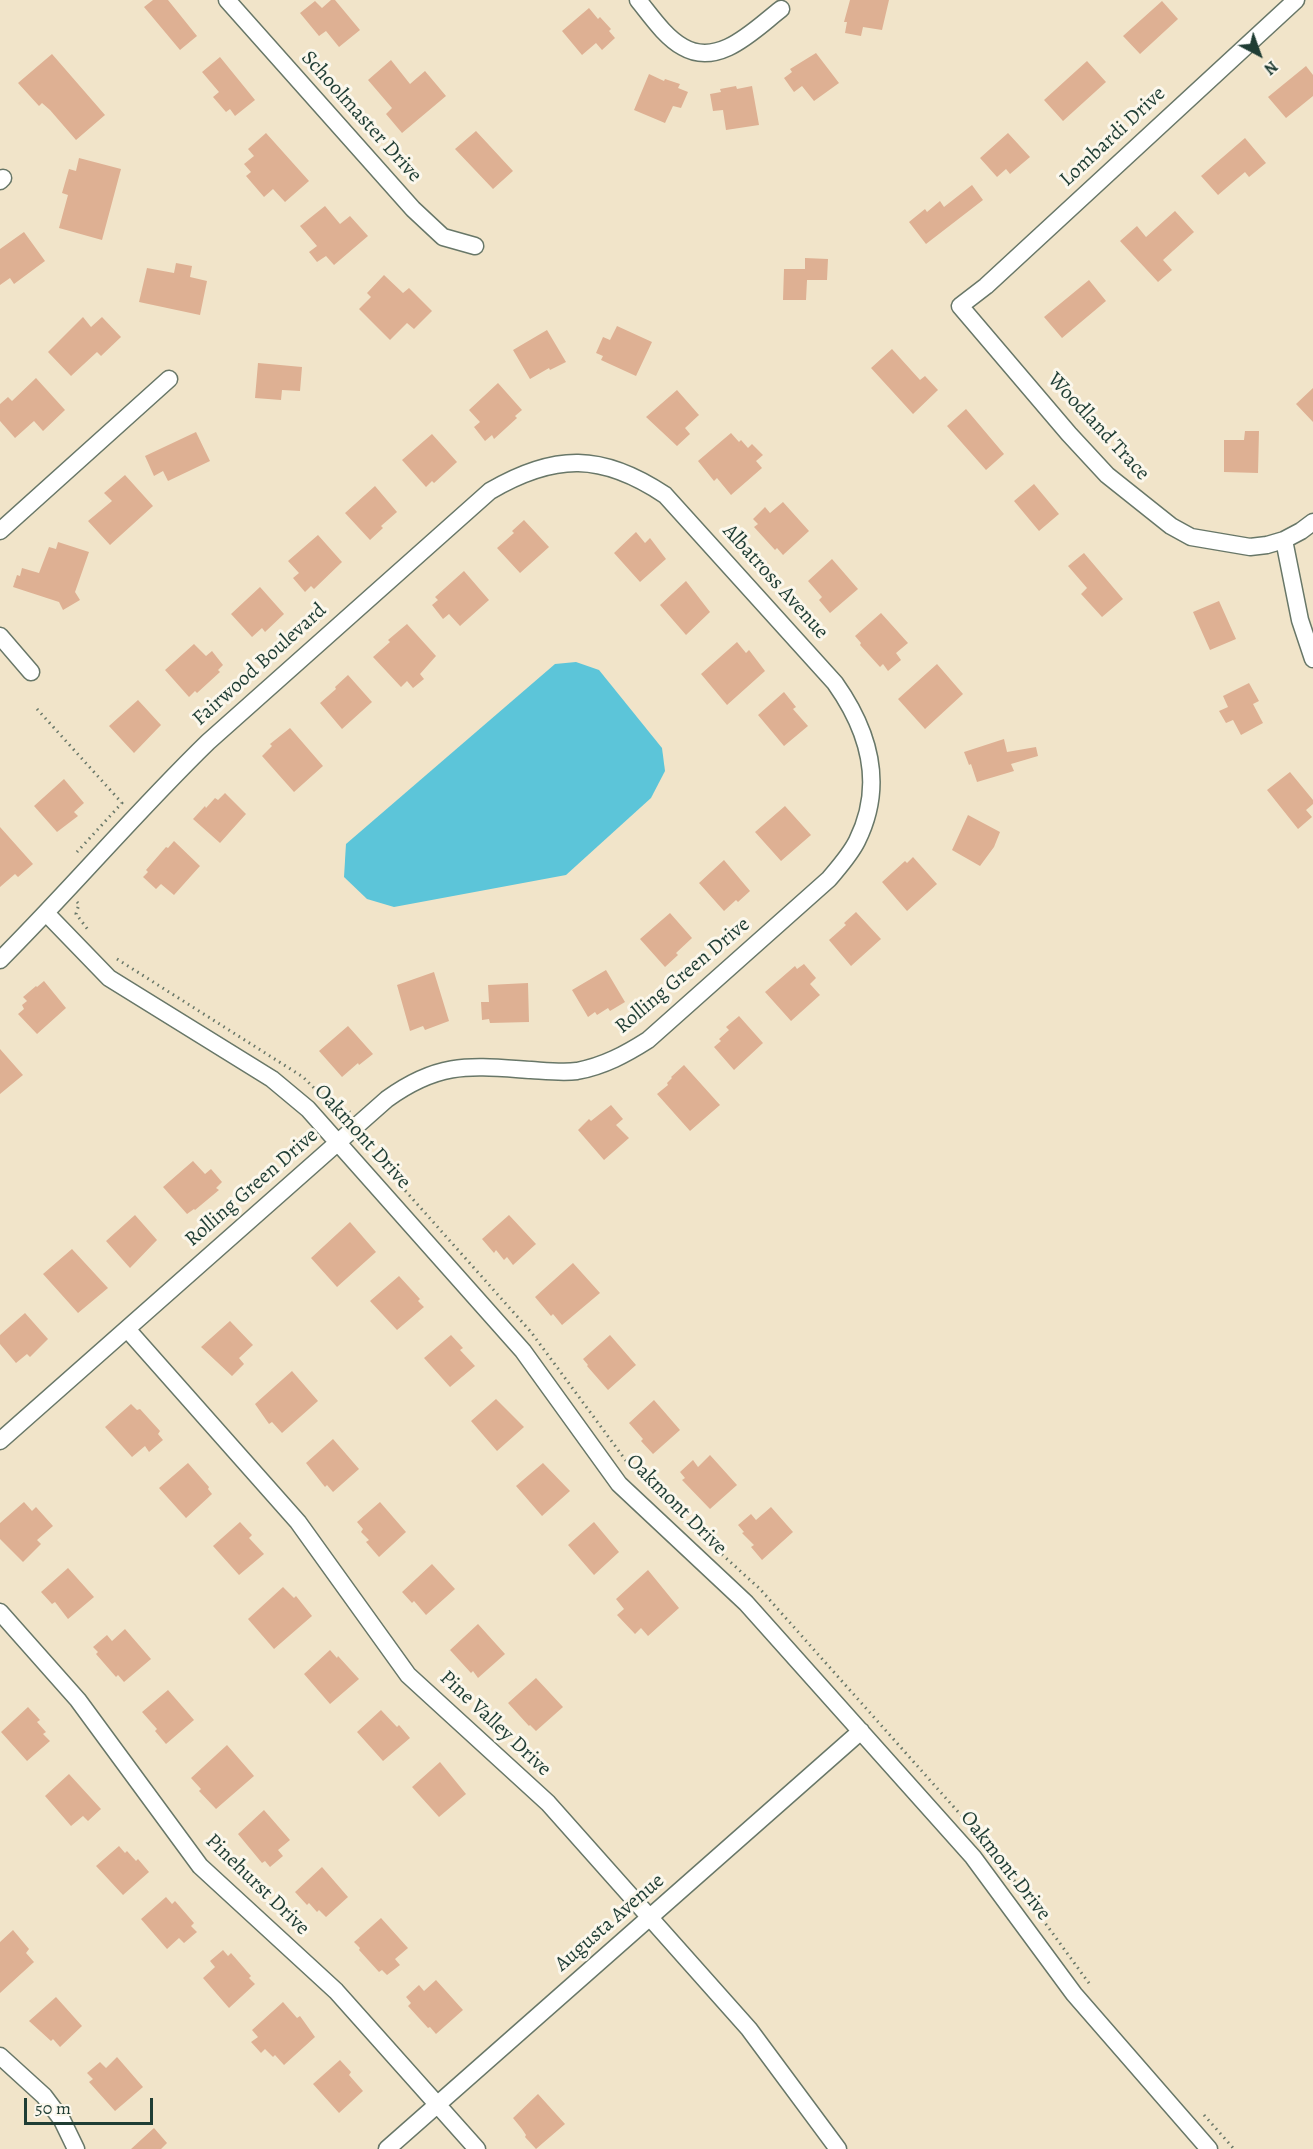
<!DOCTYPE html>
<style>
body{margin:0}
#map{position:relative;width:1313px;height:2149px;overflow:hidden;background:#f1e4c9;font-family:Alegreya,serif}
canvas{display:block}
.north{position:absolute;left:1229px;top:24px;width:60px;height:60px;-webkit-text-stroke:4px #fbf7ec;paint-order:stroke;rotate:139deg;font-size:16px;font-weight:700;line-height:24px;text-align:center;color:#1f3d34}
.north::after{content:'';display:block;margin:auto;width:21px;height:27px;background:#1f3d34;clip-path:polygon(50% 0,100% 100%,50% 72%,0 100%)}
.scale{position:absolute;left:24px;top:2098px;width:129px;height:27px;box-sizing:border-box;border:3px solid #1f3d34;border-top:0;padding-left:8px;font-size:18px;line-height:21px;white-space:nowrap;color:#1f3d34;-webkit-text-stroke:4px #fbf7ec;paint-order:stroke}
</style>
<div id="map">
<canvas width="1313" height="2149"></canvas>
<div class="north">N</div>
<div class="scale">50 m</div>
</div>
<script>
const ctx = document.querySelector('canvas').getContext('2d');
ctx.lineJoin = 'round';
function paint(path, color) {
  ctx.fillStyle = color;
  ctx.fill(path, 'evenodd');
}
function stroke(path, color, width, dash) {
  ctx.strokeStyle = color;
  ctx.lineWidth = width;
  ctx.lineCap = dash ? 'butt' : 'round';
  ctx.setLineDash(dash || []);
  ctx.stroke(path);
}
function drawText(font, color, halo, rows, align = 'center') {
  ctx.font = font + ' Alegreya,serif';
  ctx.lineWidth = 6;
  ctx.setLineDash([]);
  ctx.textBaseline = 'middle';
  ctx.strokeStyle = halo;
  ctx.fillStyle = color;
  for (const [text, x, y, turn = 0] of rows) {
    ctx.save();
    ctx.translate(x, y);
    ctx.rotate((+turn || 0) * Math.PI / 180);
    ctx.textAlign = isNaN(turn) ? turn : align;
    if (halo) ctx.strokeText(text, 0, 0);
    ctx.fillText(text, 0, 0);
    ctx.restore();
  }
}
paint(new Path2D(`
 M576,662L599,670L662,748L665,771L651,798L566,875L394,907L367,899L344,877L346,844L555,664Z`), '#5cc5d9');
paint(new Path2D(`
 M153,0H168L197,36L180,50L144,7Z
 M331,0H335L360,30L339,47L326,31L319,36L300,13L315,1L322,8Z
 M850,0H889L882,30L863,27L861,36L845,33L847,22H844Z
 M1162,1L1178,19L1140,54L1123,36Z
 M589,8L598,19L600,17L611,29L609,31L615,38L602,50L596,43L582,55L562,31Z
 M816,53L839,83L814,101L802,86L794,92L784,78L792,72L790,69Z
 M52,54L105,115L76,140L50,110L42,103L39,106L18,83Z
 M220,57L255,100L235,116L230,109L226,112L213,97L219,92L202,72Z
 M391,60L410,84L425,71L446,96L402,133L386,114L392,108L368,80Z
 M1087,61L1106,82L1063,121L1044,100Z
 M1306,66L1313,75V96L1286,118L1268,97Z
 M649,74L664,81L665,79L680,84L678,88L688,92L681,108L673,106L665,123L634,110Z
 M736,86L737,89L752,86L759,125L726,130L723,110L713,111L710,94L721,92L720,89Z
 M476,131L513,171L493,189L455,149Z
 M266,133L309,181L285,202L273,189L264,197L246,176L251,172L244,164L254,156L248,149Z
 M1008,133L1030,157L1010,174L1006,169L997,177L980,158Z
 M1245,138L1266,163L1249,177L1245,172L1218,195L1201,176Z
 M79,158L121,169L102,240L59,228L68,195L62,193L69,169L76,171Z
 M972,185L983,200L926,244L909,222L925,209L927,212L940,201L944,207Z
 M325,206L340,224L350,216L368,236L334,265L326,256L317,262L309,252L317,246L300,226Z
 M1175,211L1194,232L1163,260L1172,270L1158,282L1120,241L1137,226L1146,237Z
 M24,232L45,261L14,284L10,278L0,285V249Z
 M805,258L828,259L827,280H807L806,300H783L784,269H805Z
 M176,263L192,266L190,277L207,281L200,315L139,302L147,268L174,273Z
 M384,275L403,293L409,288L432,311L414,329L407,323L390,340L359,309L371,297L367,293Z
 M1089,280L1106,301L1062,338L1044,317Z
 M83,317L91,327L102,317L121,337L101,356L97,352L71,376L48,352Z
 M617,326L652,342L636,376L601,360L603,356L596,353L603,337L610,340Z
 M547,330L566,362L550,370L549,368L530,379L513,350Z
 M892,349L920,380L925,376L938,390L913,414L871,368Z
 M258,363L302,367L300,391L282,390L281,400L255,398Z
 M36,378L65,410L43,431L34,421L15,438L0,421V404L8,397L12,401Z
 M498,383L522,410L515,416L517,418L494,439L492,435L485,441L474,427L480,422L469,410Z
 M1313,388V422L1296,404Z
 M677,390L699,415L685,428L690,434L677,446L646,417Z
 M966,409L1004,454L986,470L947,426Z
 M1245,431H1259L1258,473L1224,472V440H1244Z
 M196,432L210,461L168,481L163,471L154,476L145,456Z
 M731,433L739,442L741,440L748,448L752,444L763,455L756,461L762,468L731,495L717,478L714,481L698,461Z
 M432,434L457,462L434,483L432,481L426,487L402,460Z
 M125,475L153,506L110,545L88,521L112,501L104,493Z
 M1034,484L1059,514L1039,531L1014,501Z
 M375,486L397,512L381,526L383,528L370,540L345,513Z
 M783,502L809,531L783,555L777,548L775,550L754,527L758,524L753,519L765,507L770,513Z
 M524,520L549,547L520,573L497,548L514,533L512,531Z
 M636,532L645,543L650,538L666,559L640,582L614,553Z
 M318,535L342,562L314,589L311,586L305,592L293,578L299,573L288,561Z
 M58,542L89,552L75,592L80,600L63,610L59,602L13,587L17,575L20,576L22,568L39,573L49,547L56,549Z
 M1084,553L1123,599L1102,617L1081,594L1087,588L1068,566Z
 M832,559L858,589L830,613L819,600L822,597L808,581Z
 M464,571L489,600L460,626L449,614L443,619L432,605L438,600L435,597Z
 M686,581L710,612L686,635L660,605Z
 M260,587L284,614L265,632L262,628L252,637L231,614Z
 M1219,601L1236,639L1210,650L1193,612Z
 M881,613L908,643L896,653L901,660L888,671L883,664L880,667L860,645L861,643L855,636Z
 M407,624L436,656L420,674L424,679L413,688L407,681L401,687L373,657L390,642L388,640Z
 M737,642L746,653L749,650L765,671L727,705L701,674Z
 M194,644L206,656L212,651L223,665L218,670L220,672L197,693L195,691L189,697L165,670Z
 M937,664L963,694L925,729L898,699Z
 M348,675L372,702L342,729L320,703L336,689L335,687Z
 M1249,683L1259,701L1253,704L1263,723L1241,735L1233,720L1226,723L1219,711L1228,707L1223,696Z
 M784,692L796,707L793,709L808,726L784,746L758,715Z
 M138,700L161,725L134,753L109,726Z
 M290,728L323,766L294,792L262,756L272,746L270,744Z
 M1004,739L1007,752L1036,747L1038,756L1011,764L1014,771L977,782L971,764L969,765L964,752Z
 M1290,772L1313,800V804L1306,810L1312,817L1298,829L1267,790Z
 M64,779L84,803L74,812L78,816L57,832L34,806Z
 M225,793L246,814L220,843L193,819L205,806L206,808L215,798L218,800Z
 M785,806L811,835L781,861L755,832Z
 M968,815L1000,832L994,847L980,866L952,850Z
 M0,827L33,864L18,877L15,874L0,887Z
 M174,841L200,866L174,895L161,884L156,889L143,877L148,872L146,870L166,847L168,848Z
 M913,857L937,884L907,911L882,882L905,861L907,863Z
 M724,860L750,891L738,902L736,900L724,911L699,883Z
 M856,912L881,939L851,966L829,940L846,925L844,923Z
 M670,913L692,938L676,953L678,955L665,967L640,939Z
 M804,964L816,978L810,984L820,995L791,1021L765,992L795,966L797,969Z
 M606,970L625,1002L610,1011L608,1008L597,1015L595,1012L588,1017L572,990Z
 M434,972L449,1021L425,1030L423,1026L410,1031L397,985Z
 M44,981L66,1008L37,1034L18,1014L24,1009L22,1005L27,1001L23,997L36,986L37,987Z
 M528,983L529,1022L490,1023L489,1019L482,1020L481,1002H489L488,985Z
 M739,1016L763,1043L734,1070L714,1047L721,1041L719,1039L729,1030L726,1027Z
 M348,1026L373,1054L359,1065L358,1063L342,1077L319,1051Z
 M0,1049L23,1075L0,1094Z
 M684,1065L720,1105L690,1131L657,1094L668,1085L667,1083L672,1078L671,1077Z
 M611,1105L623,1119L616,1125L629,1138L604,1160L578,1130L589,1119L591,1121Z
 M193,1161L205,1174L211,1169L222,1182L216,1188L219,1190L195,1210L194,1209L187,1214L163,1187Z
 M135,1215L157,1240L130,1268L106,1241Z
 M509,1215L536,1244L513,1265L507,1257L504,1260L496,1250L494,1253L482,1239Z
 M350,1222L376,1252L337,1287L311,1258Z
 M72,1249L108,1288L78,1313L43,1274Z
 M573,1263L600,1293L562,1325L553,1314L551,1316L535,1297Z
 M399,1276L420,1299L418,1301L424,1307L397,1330L370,1301Z
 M25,1313L48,1339L30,1357L27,1354L16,1363L0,1344V1335Z
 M230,1321L253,1345L239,1358L244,1364L232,1376L201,1347Z
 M451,1335L463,1348L460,1350L475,1366L450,1387L424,1358Z
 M610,1335L636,1365L608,1390L587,1366L588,1365L583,1359Z
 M292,1371L318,1401L282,1433L272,1422L269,1424L255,1404Z
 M496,1399L524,1427L497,1451L471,1421Z
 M654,1400L680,1430L653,1454L641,1441L643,1439L629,1423Z
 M131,1404L137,1410L140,1409L160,1431L158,1434L163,1440L149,1452L145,1446L132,1457L105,1427Z
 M333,1439L359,1469L333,1492L327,1485L325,1487L306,1463Z
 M710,1455L737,1485L710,1509L682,1480L685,1478L680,1472L693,1460L698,1467Z
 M188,1463L209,1487L208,1489L212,1494L186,1518L159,1488Z
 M543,1463L570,1491L542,1516L516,1486Z
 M24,1502L32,1511L36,1507L53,1526L37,1540L41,1544L23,1562L0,1539V1523Z
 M380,1502L406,1532L379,1557L366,1542L369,1540L361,1532L363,1529L357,1522Z
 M771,1507L793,1532L762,1560L751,1547L754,1545L742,1533L744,1532L738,1525L751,1514L756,1520Z
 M240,1522L252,1535L249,1538L264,1554L239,1575L213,1546Z
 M594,1522L619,1552L594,1575L568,1545Z
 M432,1564L455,1589L426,1615L414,1601L412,1603L402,1592Z
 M68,1568L94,1597L68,1619L55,1602L52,1604L41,1592Z
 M648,1570L679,1608L648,1636L641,1628L635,1634L617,1615L624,1609L616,1599Z
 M283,1587L294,1598L296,1596L312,1616L274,1649L248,1619Z
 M478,1624L505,1654L478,1678L473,1671L471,1673L450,1650Z
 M125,1629L151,1659L124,1682L118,1675L116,1677L96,1654L98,1652L93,1647L107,1635L112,1641Z
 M330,1650L337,1658L338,1656L359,1679L330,1704L304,1674Z
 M536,1678L563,1707L536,1731L530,1725L529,1726L508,1703Z
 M168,1690L194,1720L166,1744L155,1731L157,1729L142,1712Z
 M28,1707L40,1720L37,1722L46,1732L43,1734L50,1741L27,1761L1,1732Z
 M381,1710L397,1727L399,1725L410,1738L383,1761L357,1732Z
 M227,1745L254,1776L216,1809L199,1791L201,1789L191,1778Z
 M440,1762L466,1794L439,1817L412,1787Z
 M69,1774L101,1809L88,1821L83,1816L71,1826L45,1796Z
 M264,1810L290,1840L278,1850L283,1856L270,1867L265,1861L262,1863L238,1834Z
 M119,1846L125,1853L127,1851L136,1861L138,1859L149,1872L123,1895L96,1866Z
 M322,1867L348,1897L326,1917L319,1910L317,1912L309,1903L307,1905L295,1892Z
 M166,1897L172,1904L175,1901L194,1923L191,1926L197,1932L184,1943L179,1938L167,1949L141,1919Z
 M381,1918L408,1948L395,1959L400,1965L387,1975L382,1970L379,1972L359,1950L360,1948L354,1942Z
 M13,1930L29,1949L26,1953L34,1962L0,1993V1942Z
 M223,1950L228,1956L231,1953L251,1976L249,1978L255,1984L229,2008L203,1978L215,1967L210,1961Z
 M436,1980L463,2010L436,2034L430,2027L428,2028L408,2006L411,2003L406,1997L419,1985L424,1991Z
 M56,1997L82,2026L60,2047L53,2039L51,2041L29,2021Z
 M283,2002L297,2018L300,2016L315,2037L284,2065L275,2055L273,2057L265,2049L261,2053L251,2042L258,2037L252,2030Z
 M117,2057L143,2087L115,2111L89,2082L93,2079L87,2073L100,2062L106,2068Z
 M340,2060L351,2072L349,2075L363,2091L339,2113L313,2084Z
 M538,2094L565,2124L536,2149L525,2137L526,2135L522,2129L513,2118Z
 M154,2128L167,2143L161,2149H131Z`), '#deb093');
const minor = new Path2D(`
 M227,0L413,209L443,237L475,246
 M638,0C651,16 665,37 683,47C719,68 755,29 781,9
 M1296,0L986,286L960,306L1069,434L1107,475L1171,526L1191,537L1250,547L1267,545L1284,540L1301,531L1313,522
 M0,181L3,178
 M0,531L169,379
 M1284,540L1300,620L1313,659
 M0,636L31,672
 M47,914L109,978L272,1079L308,1109L523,1351L619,1484L746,1603L973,1857L1074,1994L1209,2149
 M0,960C71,889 136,812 208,742L490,491C555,453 602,453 665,495L835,683C869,731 885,785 857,841C850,855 839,867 829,879L648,1040C626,1054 604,1066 577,1071C563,1073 546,1071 531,1070C470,1066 440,1061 387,1099L0,1441
 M127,1329L298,1522L408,1675L548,1803L749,2029L838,2149
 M0,1612L78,1700L200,1866L336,1991L477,2149
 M0,2056L44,2096L62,2120L76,2149
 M387,2149L861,1731`);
stroke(minor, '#687768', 19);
stroke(new Path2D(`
 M37,709L122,803L77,852
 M77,902L79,904L76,914L89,931
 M117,959L303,1077L337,1111L347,1109L350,1112
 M369,1139L367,1145L370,1151L531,1332L638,1477
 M673,1510L760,1589L992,1850L1091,1986
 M1204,2115L1234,2149`), '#687768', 3, [1.5, 4.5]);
stroke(minor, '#fff', 16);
drawText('21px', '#1f3d34', '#fbf7ec', [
 ["Schoolmaster Drive",361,117,48],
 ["Lombardi Drive",1113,137,-43],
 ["Woodland Trace",1098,427,47],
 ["Albatross Avenue",775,582,48],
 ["Fairwood Boulevard",260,665,-42],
 ["Rolling Green Drive",683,976,-40],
 ["Oakmont Drive",362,1137,48],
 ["Rolling Green Drive",252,1188,-41],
 ["Oakmont Drive",676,1505,45],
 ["Pine Valley Drive",495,1724,43],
 ["Oakmont Drive",1005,1866,52],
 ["Pinehurst Drive",257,1885,44],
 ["Augusta Avenue",610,1923,-41]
]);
</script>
